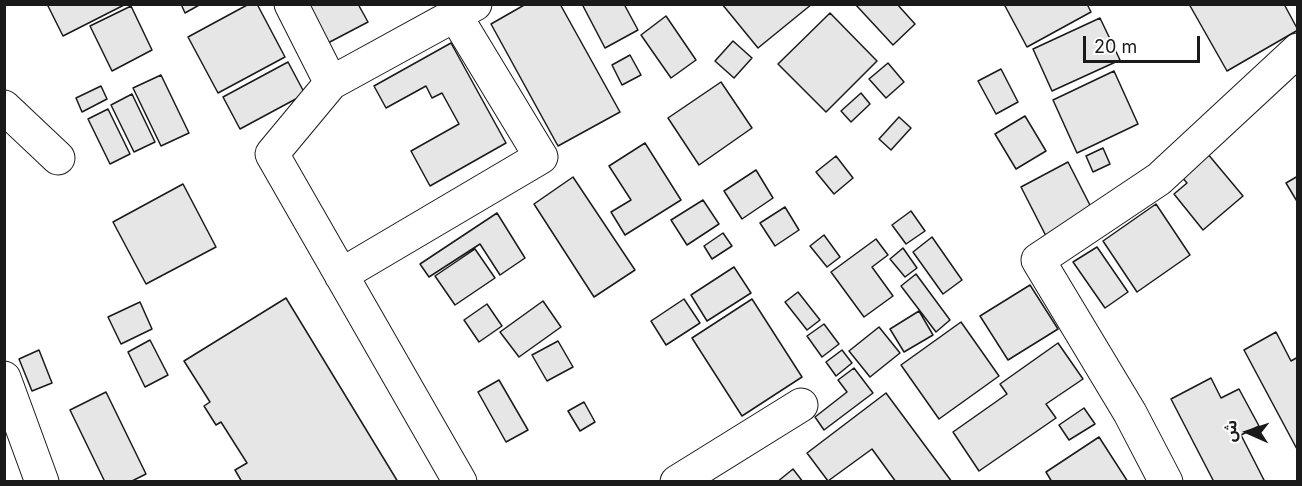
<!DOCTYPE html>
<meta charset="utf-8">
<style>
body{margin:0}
#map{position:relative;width:1302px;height:486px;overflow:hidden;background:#fff;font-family:Inter,"Noto Sans Arabic",sans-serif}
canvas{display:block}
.frame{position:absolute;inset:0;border:6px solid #1a1a1a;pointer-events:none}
.north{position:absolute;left:1218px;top:402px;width:60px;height:60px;-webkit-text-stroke:4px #fff;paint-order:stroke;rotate:273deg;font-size:16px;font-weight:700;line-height:24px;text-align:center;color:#1a1a1a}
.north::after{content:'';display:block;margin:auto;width:21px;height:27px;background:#1a1a1a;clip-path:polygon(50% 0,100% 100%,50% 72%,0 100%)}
.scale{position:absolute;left:1083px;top:36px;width:117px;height:27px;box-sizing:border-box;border:3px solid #1a1a1a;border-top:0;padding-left:8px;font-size:18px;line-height:21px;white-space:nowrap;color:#1a1a1a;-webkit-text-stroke:4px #fff;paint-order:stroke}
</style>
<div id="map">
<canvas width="1302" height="486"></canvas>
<div class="frame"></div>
<div class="north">ش</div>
<div class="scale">20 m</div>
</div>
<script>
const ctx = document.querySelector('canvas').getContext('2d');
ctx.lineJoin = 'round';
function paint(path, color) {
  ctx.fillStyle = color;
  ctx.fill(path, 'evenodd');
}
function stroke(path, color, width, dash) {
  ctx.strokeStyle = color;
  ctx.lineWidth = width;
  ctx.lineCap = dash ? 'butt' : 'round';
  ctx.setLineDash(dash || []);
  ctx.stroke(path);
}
const building = new Path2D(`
 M47,4H126L63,36Z
 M181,4H201L185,13Z
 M249,4H257L285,57L218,93L188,37Z
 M306,4H358L368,22L326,44Z
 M526,4H560L620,112L558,146L491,24Z
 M582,4H624L638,30L605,48Z
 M722,4H812L758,48Z
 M855,4H897L915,24L893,45Z
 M1004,4H1087L1091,12L1027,47Z
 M1189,4H1284L1298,30L1227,71Z
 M131,6L152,50L112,71L90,26Z
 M830,13L877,61L826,112L778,64Z
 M666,16L696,60L671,78L641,35Z
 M1100,18L1120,60L1052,91L1033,49Z
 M733,41L752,58L734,78L715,61Z
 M451,43L506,143L430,186L411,151L459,124L442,93L432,98L426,86L386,108L374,86Z
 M630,55L641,75L622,85L612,65Z
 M288,62L305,94L240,129L223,97Z
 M888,63L904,82L886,98L869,79Z
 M1001,69L1018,102L996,114L978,81Z
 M1114,71L1138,124L1077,153L1053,100Z
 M161,75L189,133L161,146L133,88Z
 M721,82L752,128L699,165L668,118Z
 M101,86L107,99L82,112L76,98Z
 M861,93L870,104L851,122L841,111Z
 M132,94L155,142L134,152L111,105Z
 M108,109L130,154L110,164L88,119Z
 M1025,116L1046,151L1016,169L995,134Z
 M899,117L911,128L891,150L879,139Z
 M645,143L681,200L625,235L611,212L631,200L609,166Z
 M1103,148L1110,164L1093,172L1086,156Z
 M1207,153L1243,196L1203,230L1174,194L1187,183L1181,176Z
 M836,156L853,178L834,194L816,172Z
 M1068,162L1094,213L1047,238L1021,187Z
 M756,170L773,198L742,219L724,191Z
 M1298,176V203L1286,183Z
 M573,177L635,270L594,297L534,204Z
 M183,184L216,247L146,284L113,222Z
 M703,200L719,224L687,245L671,220Z
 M1156,204L1190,255L1137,292L1103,241Z
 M785,207L799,230L775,246L760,223Z
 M911,211L925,231L906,244L892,225Z
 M497,213L525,258L500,275L480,244L429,277L420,264Z
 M723,233L732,246L712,259L704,246Z
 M824,235L840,257L827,267L810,246Z
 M932,237L962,280L943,294L913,252Z
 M876,239L888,255L872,267L893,296L864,317L831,272Z
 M1097,247L1128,292L1105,308L1073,262Z
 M903,248L917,268L905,277L890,259Z
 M475,249L495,278L455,305L435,276Z
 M734,267L751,293L707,321L691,295Z
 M916,274L950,320L936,332L901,286Z
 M1030,285L1058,329L1008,360L980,316Z
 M798,292L820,320L807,330L785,302Z
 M286,298L398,482H242L235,470L247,463L221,422L216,425L204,406L210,402L184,361Z
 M684,299L700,323L666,345L651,321Z
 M752,299L802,377L742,416L692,338Z
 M543,301L561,327L519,357L500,332Z
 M140,302L152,329L121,344L108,317Z
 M487,304L502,326L479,342L464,320Z
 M919,311L933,335L904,352L890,329Z
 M961,322L999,376L939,419L901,365Z
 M824,324L839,344L822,357L807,336Z
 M879,327L900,353L870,377L849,351Z
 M1276,332L1291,361L1298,357V451L1244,350Z
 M150,340L168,375L145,387L128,352Z
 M558,341L573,367L547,381L532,355Z
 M1058,343L1083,379L1046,404L1056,418L979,471L953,432L1007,394L1000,384Z
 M39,350L52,383L32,391L19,359Z
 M842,350L852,363L836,376L826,362Z
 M854,368L873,393L824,430L815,417L847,392L838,380Z
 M1211,378L1221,398L1239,389L1259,426L1241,435L1265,482H1214L1171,399Z
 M499,380L528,430L506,442L478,392Z
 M106,392L146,474L130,482H105L70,410Z
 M886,393L952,482H896L872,449L828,481L807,453Z
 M584,402L595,422L580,431L568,411Z
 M1084,408L1095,424L1069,440L1059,425Z
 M1099,437L1128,482H1052L1046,472Z
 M793,469L803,482H777Z`);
paint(building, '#e6e6e6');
stroke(building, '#1a1a1a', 1.5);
const minor = new Path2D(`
 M291,4L331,83
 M4,107L58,158
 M341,275L541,157L455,15
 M4,378L42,482
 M460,482L272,154L331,83L475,4
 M677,482L801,405
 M1166,482L1130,413L1038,260L1159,179L1298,50`);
stroke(minor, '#1a1a1a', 35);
stroke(minor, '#fff', 33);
</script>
